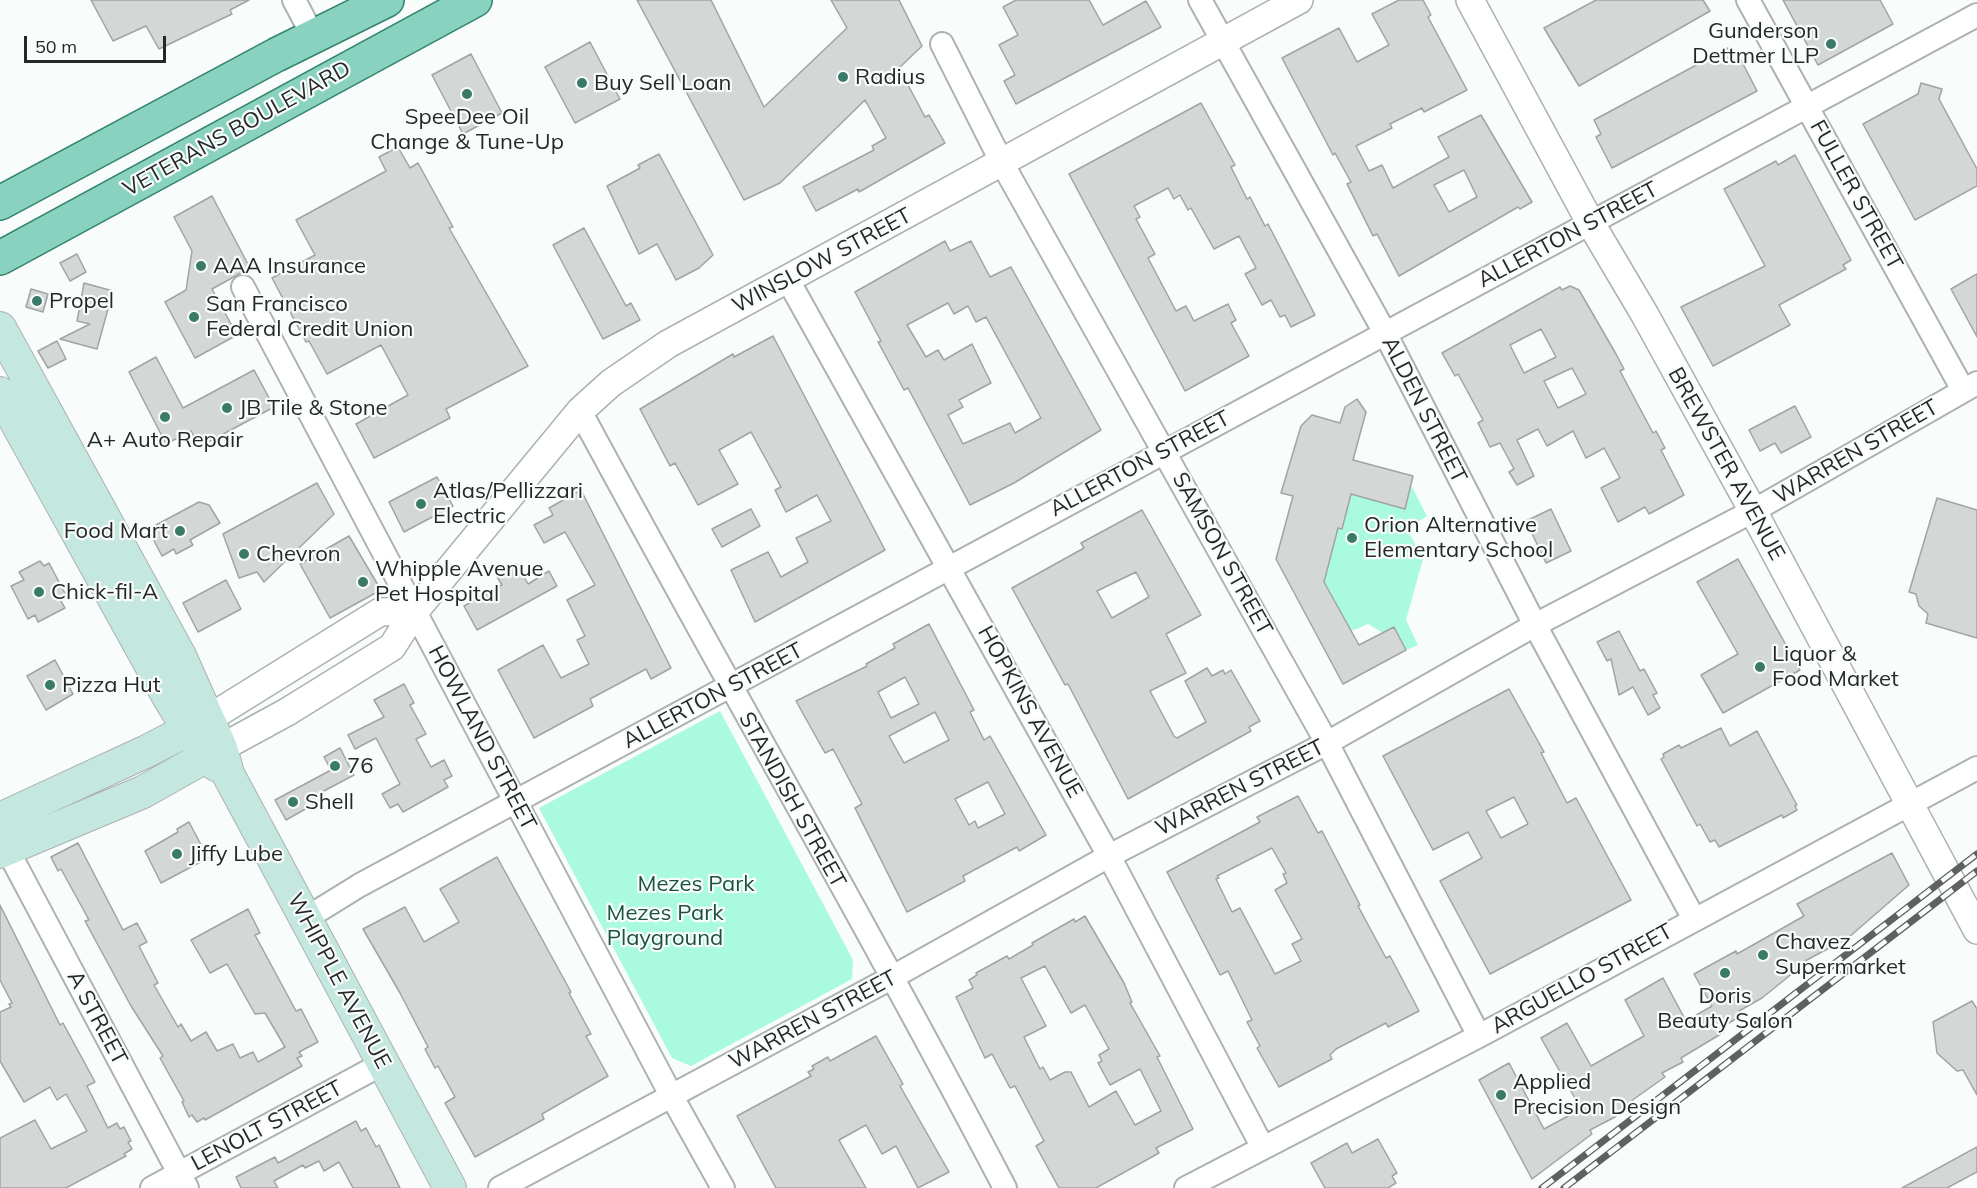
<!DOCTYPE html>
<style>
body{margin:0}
#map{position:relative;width:1977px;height:1188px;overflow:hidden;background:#f8fcfb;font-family:Mulish,sans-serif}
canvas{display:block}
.scale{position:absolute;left:24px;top:36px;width:142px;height:27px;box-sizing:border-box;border:3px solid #262827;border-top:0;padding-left:8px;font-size:18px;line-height:21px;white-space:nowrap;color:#262827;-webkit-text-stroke:4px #f8fcfb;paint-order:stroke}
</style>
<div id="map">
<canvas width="1977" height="1188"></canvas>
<div class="scale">50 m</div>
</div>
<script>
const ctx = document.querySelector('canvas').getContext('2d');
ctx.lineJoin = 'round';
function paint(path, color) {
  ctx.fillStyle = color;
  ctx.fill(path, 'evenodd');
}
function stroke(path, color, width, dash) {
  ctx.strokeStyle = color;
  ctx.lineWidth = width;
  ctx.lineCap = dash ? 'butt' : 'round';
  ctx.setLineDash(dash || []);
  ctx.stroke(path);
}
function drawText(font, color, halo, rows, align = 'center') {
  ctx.font = font + ' Mulish,sans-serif';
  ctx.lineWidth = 4.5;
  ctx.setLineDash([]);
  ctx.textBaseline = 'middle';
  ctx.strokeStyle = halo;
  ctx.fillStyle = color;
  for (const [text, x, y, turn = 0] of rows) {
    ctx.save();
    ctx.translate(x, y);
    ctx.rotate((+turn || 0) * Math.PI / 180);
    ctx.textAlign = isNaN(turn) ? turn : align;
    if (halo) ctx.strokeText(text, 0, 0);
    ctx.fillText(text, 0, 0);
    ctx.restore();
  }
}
paint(new Path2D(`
 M1411,485L1427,516L1407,529L1423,559L1406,620L1418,645L1406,650L1394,627L1383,633L1368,624L1351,631L1323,579L1338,528L1342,529L1344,492L1404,508Z
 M720,711L853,960L852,979L691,1066L672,1058L539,808Z`), '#aafae0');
const building = new Path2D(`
 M91,0H249L230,10L232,14L159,49L146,26L113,41Z
 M637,0H711L764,107L847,28L831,0H899L922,46L899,68L925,117L929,115L945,143L859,192L858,189L816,211L803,187L874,150L872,146L886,138L865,100L780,183L744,200Z
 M1016,0H1089L1103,25L1146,1L1161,27L1016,104L1004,81L1015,75L999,45L1018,35L1003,7Z
 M1399,0H1423L1431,15L1428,17L1467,90L1424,112L1422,108L1390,124L1392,128L1356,146L1369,171L1382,165L1393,188L1449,157L1438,137L1481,115L1532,202L1520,209L1518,207L1399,276L1377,234L1373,236L1347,184L1351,182L1335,153L1333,155L1282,58L1339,28L1357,62L1389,45L1372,14ZM1464,170L1477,197L1449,212L1434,185Z
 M1596,0H1703L1710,11L1579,86L1544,28Z
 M1783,0H1880L1893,24L1818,65Z
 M590,42L620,99L575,123L545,67Z
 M1728,48L1736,63L1741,60L1757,91L1612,168L1596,137L1601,134L1594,120Z
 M471,54L502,113L463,134L432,75Z
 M1921,83L1942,89L1939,99L1977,169V186L1915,220L1863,124L1918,94Z
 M1201,103L1235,165L1231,167L1247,199L1250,197L1265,226L1268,224L1315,315L1291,327L1285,315L1280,317L1271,300L1262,305L1245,274L1256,268L1239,236L1214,249L1191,208L1188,210L1180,195L1174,199L1168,188L1134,206L1140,217L1136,219L1155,254L1148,258L1176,311L1186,306L1194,321L1228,304L1236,320L1231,323L1249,356L1185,391L1069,174Z
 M398,147L410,168L418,163L453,227L449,228L528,366L446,409L450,418L374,458L356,424L408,395L381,345L327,374L309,341L306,342L272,278L315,255L296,220L386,171L379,157Z
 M659,154L713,255L699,268L676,280L657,244L639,254L607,186L640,168L638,165Z
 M1795,155L1851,260L1843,265L1846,269L1779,305L1790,325L1713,366L1681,307L1765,266L1724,189L1776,161L1778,165Z
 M212,196L250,268L212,289L237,335L195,358L165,302L186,290L192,251L174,217Z
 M584,228L626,306L631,303L640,320L603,339L553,245Z
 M945,241L950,251L971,241L990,277L1011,267L1101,430L1014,483L970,505L908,388L904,390L884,353L878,342L881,341L855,292ZM948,303L954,314L968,306L976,322L986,317L1041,418L1015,433L1010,423L963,444L948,415L963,407L959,400L991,383L972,344L944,360L938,350L926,357L907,325Z
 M77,254L86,272L70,281L60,263Z
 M1977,274V337L1951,289Z
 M84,283L113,291L97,349L60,339L90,324L77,321Z
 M1570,286L1579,290L1616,354L1624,369L1620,371L1653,433L1656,431L1665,448L1661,450L1684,495L1649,514L1645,507L1618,522L1601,488L1620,478L1604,448L1586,458L1573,431L1547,446L1538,429L1517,440L1534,476L1517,485L1509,472L1514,469L1500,443L1490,447L1478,423L1483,420L1458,374L1455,376L1442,353L1560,287L1562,290ZM1541,329L1556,357L1524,373L1510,345ZM1572,368L1586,394L1558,408L1544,381Z
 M31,289L48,294L43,312L26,307Z
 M773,336L885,550L755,622L731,570L768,552L781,577L808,562L796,538L831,521L817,495L786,512L775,490L781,487L751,432L719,450L738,484L698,505L675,463L670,466L640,409L733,354L734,357Z
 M57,341L66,359L48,368L38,351Z
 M156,357L183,408L254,370L274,407L199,447L191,431L166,444L129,372Z
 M1357,399L1366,412L1353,460L1413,476L1405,509L1351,494L1342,529L1338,528L1324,582L1359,645L1394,627L1406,650L1343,684L1276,559L1293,496L1281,493L1301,426L1312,415L1340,423L1345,407Z
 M1795,406L1811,437L1781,453L1775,443L1760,451L1749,430Z
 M437,477L453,506L404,532L389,502Z
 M317,483L334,514L264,582L257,572L239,578L223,534Z
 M581,490L671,668L651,679L646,669L590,699L593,706L534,738L498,670L543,645L561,678L589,664L577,640L585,636L567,600L595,585L565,532L544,543L534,525L553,515L549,508Z
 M1937,498L1977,510V638L1926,623L1928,614L1919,606L1916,594L1909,592Z
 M199,502L209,505L220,523L190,540L193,545L176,554L174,549L162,556L152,537L156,525Z
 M751,509L760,526L722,547L712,529Z
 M1551,509L1571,551L1546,563L1526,521Z
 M1142,510L1201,615L1166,634L1186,673L1150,691L1174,736L1177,738L1206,722L1185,681L1207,668L1212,676L1223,670L1225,674L1231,670L1260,721L1249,727L1251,731L1128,799L1068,684L1065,685L1012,588L1084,548L1081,543ZM1136,572L1149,597L1112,618L1097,591Z
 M349,536L381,590L330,618L300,564Z
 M1738,559L1800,670L1723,713L1701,675L1738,654L1697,582Z
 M40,561L44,566L49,563L67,597L61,601L65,608L38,622L35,615L28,619L11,586L24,580L19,572Z
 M517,564L528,584L549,571L557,586L477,630L464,606L502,585L496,575Z
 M226,580L241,609L198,632L183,603Z
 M929,624L974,710L970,712L984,740L990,736L1046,835L1019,851L1017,847L963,876L965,881L907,912L855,808L862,804L833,749L825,753L796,701L867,666L866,664L895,648L893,644ZM905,677L919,704L891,718L878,692ZM935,712L949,740L904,763L889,736ZM988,782L1005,814L978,828L975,821L969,825L955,799Z
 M1619,631L1640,671L1644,669L1657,693L1653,695L1660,708L1648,715L1633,687L1619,695L1611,659L1607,661L1597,642Z
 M55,660L73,694L46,710L27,676Z
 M404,684L414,703L410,705L426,734L416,739L431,767L444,760L452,776L444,780L448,787L403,812L398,804L390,808L382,794L400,784L376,738L355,749L348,735L384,717L374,700Z
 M1509,689L1544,752L1541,753L1567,803L1576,798L1631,900L1490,974L1440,881L1482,858L1468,832L1433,850L1383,756ZM1514,797L1528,824L1501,838L1486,811Z
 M1721,728L1730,746L1757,731L1797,805L1795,806L1797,810L1783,818L1782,815L1719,847L1715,840L1710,842L1700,824L1697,826L1661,759L1664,757L1663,754L1679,745L1681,748Z
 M340,748L354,775L322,792L325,798L286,820L275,800L331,770L324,757Z
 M1298,796L1318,833L1322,831L1360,905L1358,906L1386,958L1390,956L1419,1011L1388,1027L1386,1023L1336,1049L1330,1055L1332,1059L1279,1087L1257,1048L1260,1046L1247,1022L1252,1020L1228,971L1220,975L1167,872L1260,822L1257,817ZM1272,848L1286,873L1283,874L1287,883L1275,890L1302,939L1292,944L1301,961L1275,974L1240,908L1232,912L1216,879L1219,878L1217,876Z
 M189,822L208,858L161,883L145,851L178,832L177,829Z
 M78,843L123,930L137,923L147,942L139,946L158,983L154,985L178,1027L181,1024L191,1041L206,1032L217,1051L233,1044L240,1058L253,1052L258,1062L285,1047L265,1013L255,1014L227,964L210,973L191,940L248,909L260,933L255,935L282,985L296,1011L301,1009L318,1042L299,1052L302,1056L297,1058L302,1066L205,1120L204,1118L197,1122L192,1115L189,1117L182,1102L184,1101L160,1058L163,1056L131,1006L85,921L89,920L61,869L58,871L51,857Z
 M1892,853L1909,885L1848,938L1803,962L1804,964L1762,998L1739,1011L1741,1016L1722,1027L1724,1032L1681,1058L1683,1062L1662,1073L1665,1077L1634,1099L1615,1117L1590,1130L1592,1134L1532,1179L1479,1080L1509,1063L1544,1129L1581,1109L1541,1038L1567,1023L1591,1066L1644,1036L1625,1000L1663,978L1686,1021L1712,1006L1694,974L1736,951L1737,954L1804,916L1797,904Z
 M497,857L571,992L569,993L591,1034L586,1036L608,1076L542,1114L544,1119L475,1157L445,1103L455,1097L438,1066L435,1068L425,1049L428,1047L400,993L363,929L405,907L424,942L459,922L440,889Z
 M0,905L60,1025L63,1023L95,1082L87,1086L108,1128L117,1123L120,1129L124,1127L131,1141L128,1142L132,1149L124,1154L126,1156L66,1188H0V1138L35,1120L51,1149L87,1131L66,1094L57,1100L50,1087L24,1102L0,1061V1012L11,1007L9,1004L12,1003L0,980Z
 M1085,916L1124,983L1132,1002L1130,1003L1160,1056L1157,1057L1193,1129L1156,1148L1159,1153L1096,1188H1059L1036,1146L1044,1141L1015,1086L1010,1088L992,1054L985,1058L956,997L973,988L969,980L977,975L976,973L1007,956L1009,959L1033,945L1032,943L1074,919L1075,922ZM1045,966L1071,1013L1085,1005L1109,1049L1099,1055L1102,1061L1098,1063L1110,1085L1140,1069L1161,1111L1135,1125L1116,1091L1089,1107L1071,1072H1065L1050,1080L1043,1067L1040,1069L1024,1037L1046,1026L1021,978Z
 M1972,1001L1977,1009V1095L1963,1070L1957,1071L1937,1053L1933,1022Z
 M876,1036L903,1084L900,1086L949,1172L918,1188L896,1146L882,1154L866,1125L839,1140L866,1188H776L737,1116L811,1076L808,1072L814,1069L812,1066L828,1057L830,1061Z
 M356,1121L361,1131L366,1128L376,1147L379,1145L400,1188H353L339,1162L324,1171L319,1161L305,1168L303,1165L274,1181L278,1188H241L236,1177L275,1157L278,1163Z
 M1378,1139L1397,1173L1392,1176L1396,1183L1388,1188H1325L1311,1163L1347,1143L1352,1153Z
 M1977,1147V1172L1947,1188H1902Z`);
paint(building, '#d3d7d6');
stroke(building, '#a0a4a2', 1.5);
const minor = new Path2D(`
 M294,0L314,38
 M1200,0L1385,333L1535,625L1694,919
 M1748,0L1963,390
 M942,44L1002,163L1327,743L1479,1036
 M788,280L1109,856L1263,1148
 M243,287L671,1095L723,1188
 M580,411C720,671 868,926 1005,1188
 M7,849L187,1188
 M305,919L360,885L1977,15
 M152,1188L382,1064
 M500,1188L891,978L1109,856L1327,743L1535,625L1753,511L1977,383
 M1186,1188L1479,1036L1977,768`);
const tertiary = new Path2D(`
 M1470,0L1590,222L1645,315L1753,511L1977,930
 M208,719L380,612L415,611
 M221,748L287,712L392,647L415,611L580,411L611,383L668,344L1299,0`);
const secondary = new Path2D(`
 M0,328L180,656L221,748L228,774L450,1188
 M0,393L169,698L205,757L218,766
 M0,819L145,752L205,721
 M0,852L143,792L221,748`);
const primary = new Path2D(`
 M0,203L276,55L387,0
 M0,258L475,0`);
stroke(minor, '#adb1b0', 26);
stroke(tertiary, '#adb1b0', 30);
stroke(secondary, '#adb1b0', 34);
stroke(primary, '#33836e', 36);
stroke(minor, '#fff', 22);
stroke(tertiary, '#fff', 27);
stroke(secondary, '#c4e8df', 32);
stroke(primary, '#89d2bf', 33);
const rail = new Path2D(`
 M1542,1188L1977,854
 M1564,1188L1977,871`);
stroke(rail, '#5e6160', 7);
stroke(rail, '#f8fcfb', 4.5, [14]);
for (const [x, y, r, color] of [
 [1831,44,6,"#3b7a68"],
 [843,77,6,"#3b7a68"],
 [582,83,6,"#3b7a68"],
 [467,94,6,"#3b7a68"],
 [201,266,6,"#3b7a68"],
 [37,301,6,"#3b7a68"],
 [194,317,6,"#3b7a68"],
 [227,408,6,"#3b7a68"],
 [165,417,6,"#3b7a68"],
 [421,504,6,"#3b7a68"],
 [180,531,6,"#3b7a68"],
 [1352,538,6,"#3b7a68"],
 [244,554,6,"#3b7a68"],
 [363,582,6,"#3b7a68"],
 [39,592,6,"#3b7a68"],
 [1760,667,6,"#3b7a68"],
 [50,685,6,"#3b7a68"],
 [335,766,6,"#3b7a68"],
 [293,802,6,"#3b7a68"],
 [177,854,6,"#3b7a68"],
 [1763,955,6,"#3b7a68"],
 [1725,973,6,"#3b7a68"],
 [1501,1095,6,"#3b7a68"]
]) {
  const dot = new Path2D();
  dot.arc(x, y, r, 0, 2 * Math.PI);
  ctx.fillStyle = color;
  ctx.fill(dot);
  stroke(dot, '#f8fcfb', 2);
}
drawText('22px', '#262827', '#f8fcfb', [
 ["Gunderson",1819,31,"right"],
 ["Dettmer LLP",1819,56,"right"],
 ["Radius",855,77],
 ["Buy Sell Loan",594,83],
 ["SpeeDee Oil",467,117,"center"],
 ["Change & Tune-Up",467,142,"center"],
 ["AAA Insurance",213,266],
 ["Propel",49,301],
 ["San Francisco",206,304],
 ["Federal Credit Union",206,329],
 ["JB Tile & Stone",239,408],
 ["A+ Auto Repair",165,440,"center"],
 ["Atlas/Pellizzari",433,491],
 ["Electric",433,516],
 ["Orion Alternative",1364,525],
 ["Elementary School",1364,550],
 ["Food Mart",168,531,"right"],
 ["Chevron",256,554],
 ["Whipple Avenue",375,569],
 ["Pet Hospital",375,594],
 ["Chick-fil-A",51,592],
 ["Liquor &",1772,654],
 ["Food Market",1772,679],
 ["Pizza Hut",62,685],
 ["76",347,766],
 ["Shell",305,802],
 ["Jiffy Lube",189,854],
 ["Chavez",1775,942],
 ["Supermarket",1775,967],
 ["Doris",1725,996,"center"],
 ["Beauty Salon",1725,1021,"center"],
 ["Applied",1513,1082],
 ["Precision Design",1513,1107]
], 'left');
drawText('22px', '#262827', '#f8fcfb', [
 ["VETERANS BOULEVARD",237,129,-29],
 ["FULLER STREET",1856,195,61],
 ["ALLERTON STREET",1568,235,-28],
 ["WINSLOW STREET",822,261,-28],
 ["ALDEN STREET",1424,410,63],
 ["WARREN STREET",1856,452,-30],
 ["ALLERTON STREET",1140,464,-28],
 ["BREWSTER AVENUE",1726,464,61],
 ["SAMSON STREET",1222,554,61],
 ["ALLERTON STREET",713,696,-28],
 ["HOPKINS AVENUE",1030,712,61],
 ["HOWLAND STREET",482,738,62],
 ["WARREN STREET",1240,788,-27],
 ["STANDISH STREET",792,800,61],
 ["ARGUELLO STREET",1582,979,-29],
 ["WHIPPLE AVENUE",339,981,62],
 ["A STREET",97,1018,62],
 ["WARREN STREET",813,1020,-28],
 ["LENOLT STREET",267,1126,-28]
]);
drawText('22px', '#1a5142', '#f8fcfb', [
 ["Mezes Park",696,884],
 ["Mezes Park",665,913],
 ["Playground",665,938]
]);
</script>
